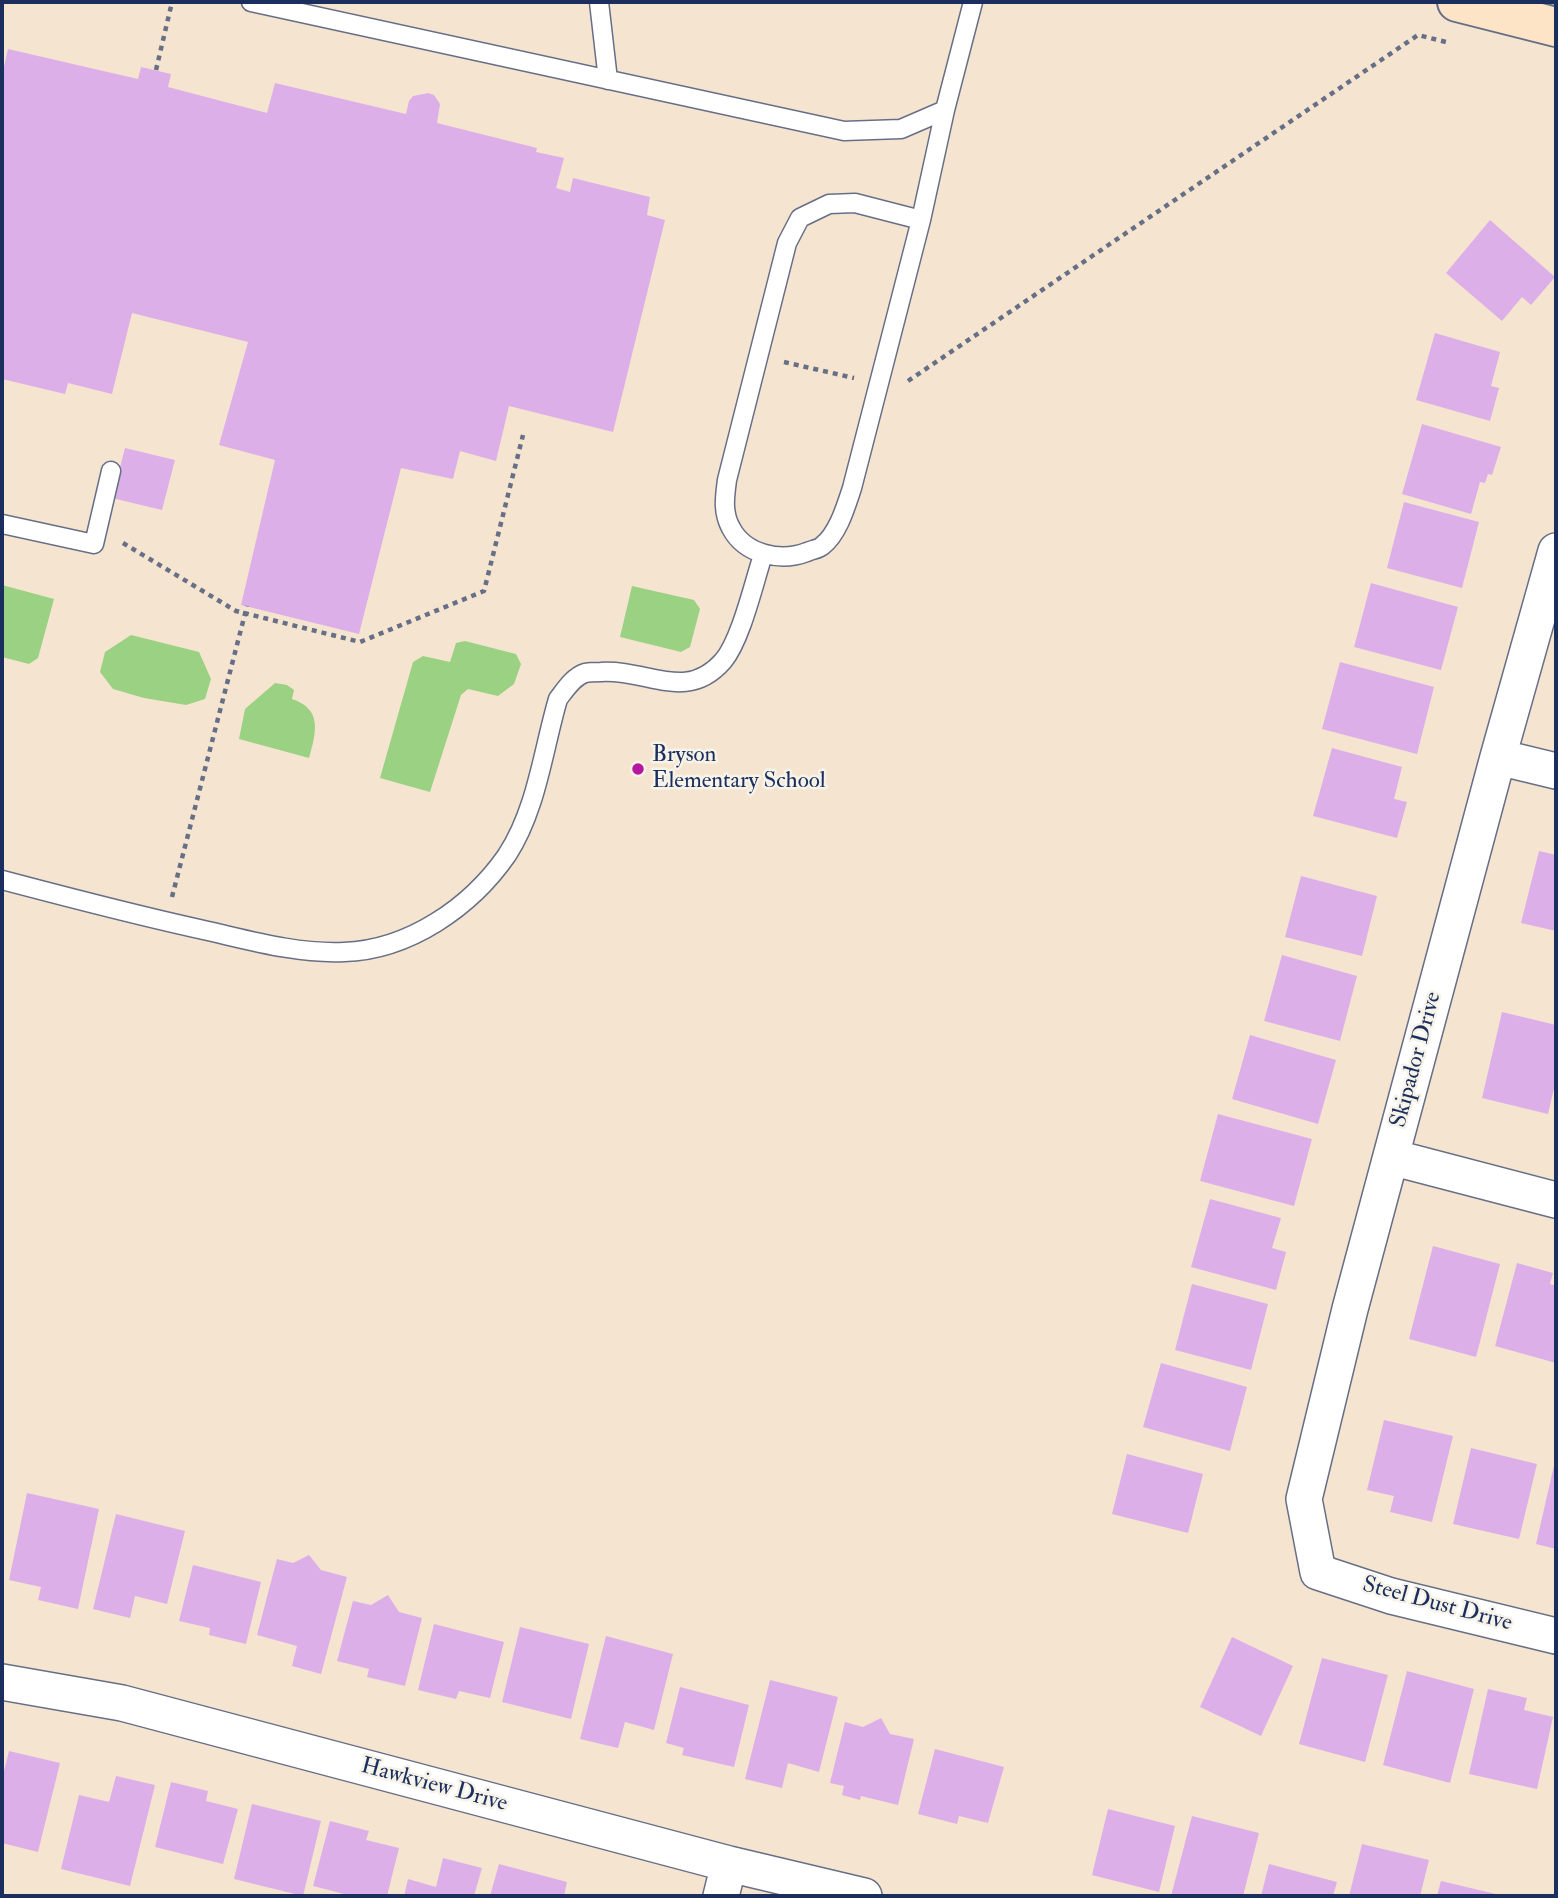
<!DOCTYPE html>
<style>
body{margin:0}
#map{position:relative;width:1558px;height:1898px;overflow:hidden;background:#f5e5d0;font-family:"IM FELL Double Pica",serif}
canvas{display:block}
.frame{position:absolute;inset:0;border:4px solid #1b2f5e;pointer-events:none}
</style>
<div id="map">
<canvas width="1558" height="1898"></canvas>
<div class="frame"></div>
</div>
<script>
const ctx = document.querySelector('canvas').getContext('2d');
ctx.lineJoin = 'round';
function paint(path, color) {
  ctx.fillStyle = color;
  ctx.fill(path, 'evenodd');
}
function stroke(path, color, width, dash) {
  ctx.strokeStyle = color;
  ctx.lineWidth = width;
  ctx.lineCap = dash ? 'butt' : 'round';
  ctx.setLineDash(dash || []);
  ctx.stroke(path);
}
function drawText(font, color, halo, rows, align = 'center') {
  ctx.font = font + ' "IM FELL Double Pica",serif';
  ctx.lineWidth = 5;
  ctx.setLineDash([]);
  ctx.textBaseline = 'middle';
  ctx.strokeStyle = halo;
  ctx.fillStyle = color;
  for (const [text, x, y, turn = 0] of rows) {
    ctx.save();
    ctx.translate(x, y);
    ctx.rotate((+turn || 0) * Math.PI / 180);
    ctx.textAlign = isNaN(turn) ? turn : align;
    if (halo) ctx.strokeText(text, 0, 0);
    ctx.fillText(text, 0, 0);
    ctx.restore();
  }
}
paint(new Path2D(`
 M2,585L54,599L38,658L29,664L2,657Z
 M632,586L694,600L700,609L690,647L681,652L620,637Z
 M131,635L199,652L211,679L205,699L186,705L144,698L113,689L100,672L105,652Z
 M465,641L516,654L521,664L514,684L498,696L468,689L461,695L430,792L380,778L413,662L423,656L450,662L456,643Z
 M275,683L287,685L294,690L292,699C323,709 316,733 309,758L239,739L245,709Z`), '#9bd183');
paint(new Path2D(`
 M8,49L138,79L141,67L171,74L168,87L267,113L275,83L406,114L409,101L413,96L428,93L434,95L440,104L437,123L537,148L536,152L564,158L556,188L570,192L573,178L650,197L647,215L665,220L613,432L509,406L496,461L460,451L453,479L401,468L359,634L241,605L275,460L219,445L248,342L132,313L112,394L68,383L65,394L2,379V76Z
 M1490,220L1555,277L1531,305L1522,297L1502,321L1446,273Z
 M1435,333L1500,352L1491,386L1499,388L1490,421L1416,400Z
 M1422,424L1501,447L1492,475L1488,474L1485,483L1480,482L1471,514L1402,494Z
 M125,448L175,460L162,510L112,498Z
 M1404,502L1479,522L1462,588L1387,568Z
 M1371,583L1458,607L1441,670L1354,647Z
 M1340,662L1434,687L1417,754L1322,729Z
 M1332,748L1402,767L1394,799L1407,802L1397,838L1313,816Z
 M1539,851L1556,855V931L1521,923Z
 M1301,876L1377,896L1362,956L1285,937Z
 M1282,955L1357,976L1340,1041L1264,1021Z
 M1502,1012L1556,1025V1080L1548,1114L1482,1098Z
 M1250,1035L1336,1060L1318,1124L1232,1099Z
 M1218,1114L1312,1139L1294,1206L1200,1181Z
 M1210,1199L1281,1218L1272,1248L1286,1252L1276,1290L1191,1267Z
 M1433,1246L1500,1264L1476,1357L1409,1339Z
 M1517,1263L1553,1273L1550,1284L1556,1286V1363L1495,1346Z
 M1192,1284L1268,1304L1251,1370L1175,1350Z
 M1161,1363L1247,1387L1230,1451L1143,1427Z
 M1384,1420L1453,1436L1432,1522L1390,1512L1394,1496L1367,1490Z
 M1471,1448L1537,1464L1519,1539L1453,1524Z
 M1127,1454L1203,1474L1188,1533L1112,1514Z
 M1555,1461H1556V1549L1536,1544Z
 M27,1493L99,1509L78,1609L38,1600L41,1587L9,1580Z
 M116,1514L185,1531L167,1604L135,1596L130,1618L93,1609Z
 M309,1555L321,1570L347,1577L321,1674L292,1666L297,1646L257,1635L277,1559L293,1563Z
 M193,1565L261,1582L246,1644L209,1635L210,1628L179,1621Z
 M388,1595L399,1612L422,1618L405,1686L367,1677L369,1669L337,1661L353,1601L371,1605Z
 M434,1624L504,1642L490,1698L459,1691L456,1699L418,1690Z
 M520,1627L589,1644L571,1719L502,1702Z
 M606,1636L673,1654L654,1730L625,1722L618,1748L580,1739Z
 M1232,1637L1293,1666L1261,1736L1200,1707Z
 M1322,1658L1388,1675L1365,1762L1299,1744Z
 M1407,1671L1474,1689L1450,1783L1383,1765Z
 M770,1680L838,1697L819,1772L788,1763L782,1788L745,1779Z
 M680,1687L749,1705L734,1767L682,1755L684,1748L666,1743Z
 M1488,1689L1527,1698L1524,1710L1553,1717L1537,1789L1469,1774Z
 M881,1718L890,1734L914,1739L898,1805L861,1796L860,1800L842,1795L844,1786L830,1783L845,1722L863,1727Z
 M935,1749L1004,1767L988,1823L959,1816L957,1824L918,1814Z
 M9,1751L60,1763L38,1852L2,1843V1779Z
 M116,1776L155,1785L130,1886L61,1869L79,1795L109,1802Z
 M171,1782L208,1791L206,1801L238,1809L223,1864L155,1847Z
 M252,1804L321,1821L303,1896L234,1879Z
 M1108,1809L1175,1826L1159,1892L1092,1875Z
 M1192,1816L1259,1833L1243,1896H1171Z
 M330,1821L369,1831L366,1840L399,1848L387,1896H352L313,1886Z
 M1362,1844L1429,1860L1420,1896H1349Z
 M443,1858L482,1868L474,1896H404L408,1879L436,1887Z
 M499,1864L567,1882L564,1896H490Z
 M1269,1864L1337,1882L1333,1896H1261Z
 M1441,1881L1500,1895V1896H1437Z`), '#dcafe9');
const service = new Path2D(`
 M251,2L844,131L901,129L945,110L973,2
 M599,2L608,80
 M921,220L855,203L829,204L800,218L787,243L727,480C725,496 722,512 731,528C745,555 781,562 807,552C811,550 819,549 822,546C838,534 846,506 852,488L921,220L945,110
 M2,524L94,544L111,471
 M2,880C70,898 139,916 208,931C252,941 298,954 344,952C409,950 471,907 507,855C537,809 543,750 558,699C565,690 573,677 585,673C589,672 596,672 601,672C648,669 686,703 723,661C741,640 754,582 763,555`);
const minor = new Path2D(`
 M1556,551L1498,757L1350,1309L1304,1499L1318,1572L1391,1596L1556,1636
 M1498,757L1556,771
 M1391,1157L1556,1200
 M2,1682L122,1703L729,1864L864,1896
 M721,1896L729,1864`);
const secondary = new Path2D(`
 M1457,2L1556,27`);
stroke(service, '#676f86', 21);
stroke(minor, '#676f86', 38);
stroke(secondary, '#676f86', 42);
stroke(new Path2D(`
 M156,70L172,2
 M784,362L854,378
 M908,381L1418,35L1450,43
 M123,543L236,611L360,642L484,591L523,435
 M172,897L247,606`), '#676f86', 4.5, [5, 5]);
stroke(service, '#fff', 18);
stroke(minor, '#fff', 35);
stroke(secondary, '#fee4c6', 38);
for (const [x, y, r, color] of [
 [638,769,7,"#b5179e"]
]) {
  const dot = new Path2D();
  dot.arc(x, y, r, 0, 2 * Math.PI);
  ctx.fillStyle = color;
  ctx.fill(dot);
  stroke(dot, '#f7f3e8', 2.5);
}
drawText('23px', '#1b2f5e', '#f7f3e8', [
 ["Bryson",652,756],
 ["Elementary School",652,782]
], 'left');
drawText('23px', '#1b2f5e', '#f7f3e8', [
 ["Skipador Drive",1417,1060,-75],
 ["Steel Dust Drive",1437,1605,15],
 ["Hawkview Drive",434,1786,15]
]);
</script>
